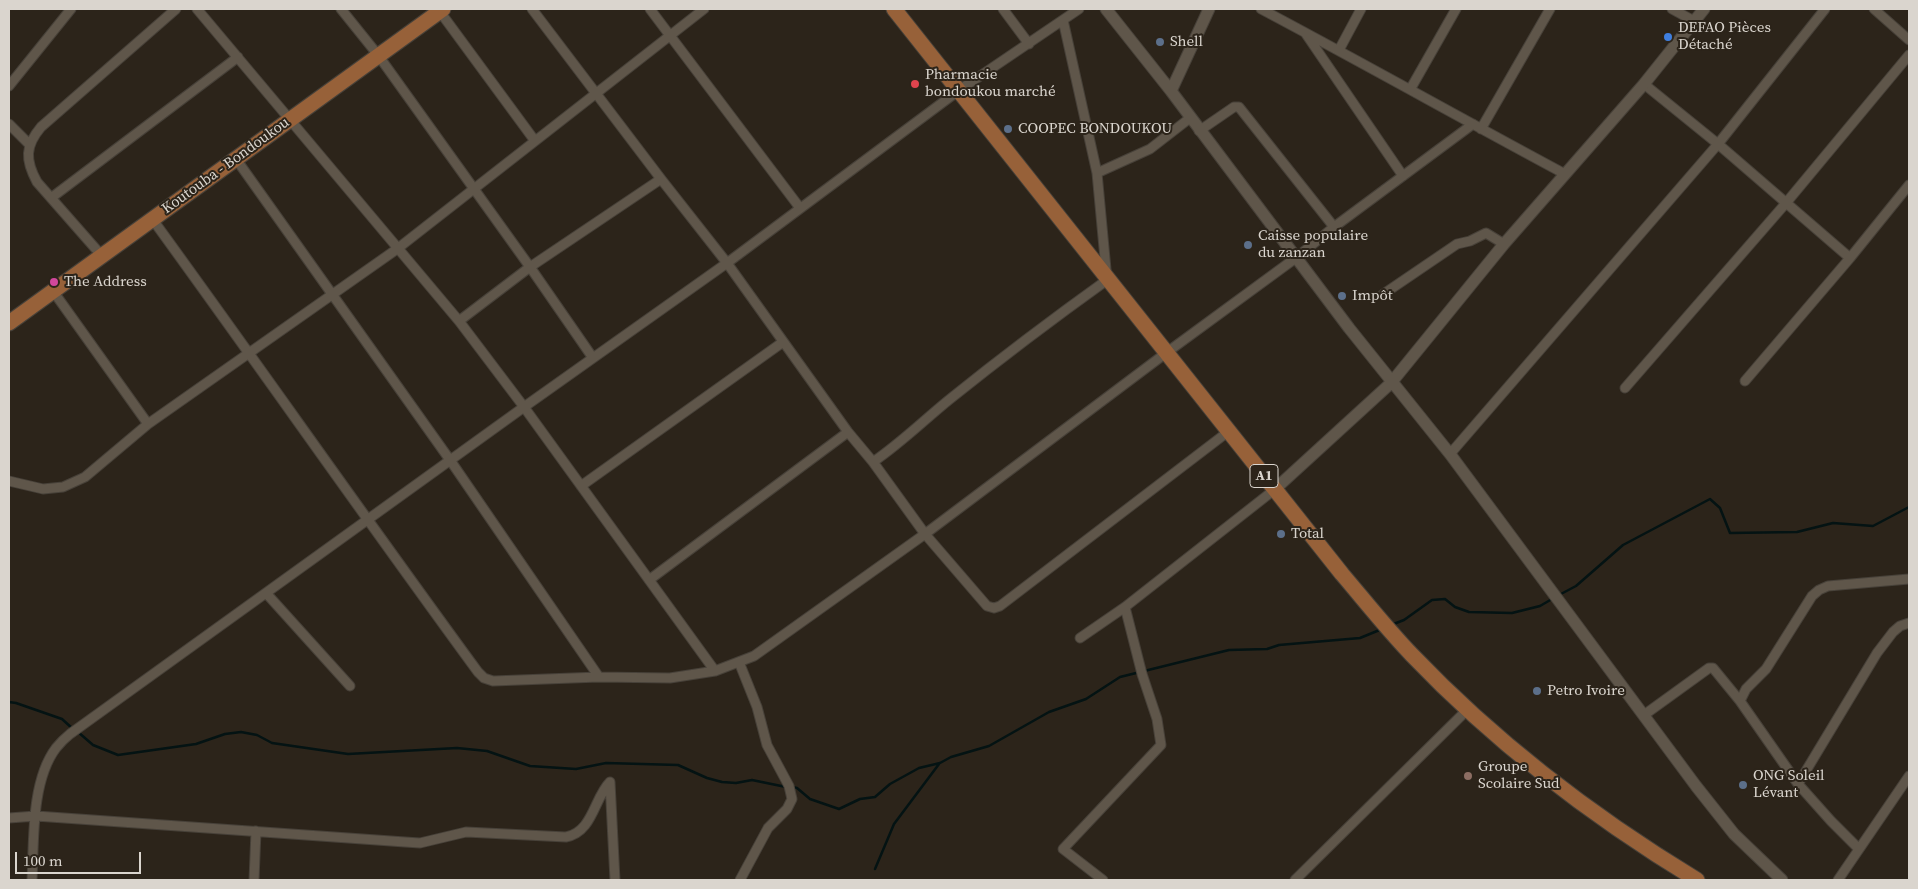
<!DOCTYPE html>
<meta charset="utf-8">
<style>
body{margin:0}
#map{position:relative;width:1918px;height:889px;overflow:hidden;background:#2c241a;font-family:"Source Serif 4",serif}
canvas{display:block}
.frame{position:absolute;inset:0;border:10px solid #dad5ce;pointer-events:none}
.scale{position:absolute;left:15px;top:852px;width:126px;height:22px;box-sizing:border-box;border:2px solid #dad5ce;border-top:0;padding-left:6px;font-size:15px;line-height:18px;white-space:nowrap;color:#dad5ce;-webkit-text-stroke:4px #2c241a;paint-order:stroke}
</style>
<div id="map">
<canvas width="1918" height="889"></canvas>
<div class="frame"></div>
<div class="scale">100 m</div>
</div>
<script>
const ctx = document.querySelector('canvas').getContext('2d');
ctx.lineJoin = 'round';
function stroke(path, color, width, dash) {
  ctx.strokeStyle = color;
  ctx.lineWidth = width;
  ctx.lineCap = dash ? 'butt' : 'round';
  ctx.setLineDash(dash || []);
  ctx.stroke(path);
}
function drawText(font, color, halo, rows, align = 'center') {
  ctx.font = font + ' "Source Serif 4",serif';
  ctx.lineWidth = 4;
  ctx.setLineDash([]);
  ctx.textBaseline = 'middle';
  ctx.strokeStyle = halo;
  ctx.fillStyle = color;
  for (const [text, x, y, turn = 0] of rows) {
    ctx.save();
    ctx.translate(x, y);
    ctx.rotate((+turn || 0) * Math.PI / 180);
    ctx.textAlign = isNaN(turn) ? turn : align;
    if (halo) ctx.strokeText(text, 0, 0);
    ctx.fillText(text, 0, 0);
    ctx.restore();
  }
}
stroke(new Path2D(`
 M1559,595L1576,586L1623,545L1710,499L1720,508L1730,533L1797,532L1833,523L1873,526L1909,507
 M1391,625L1404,620L1432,600L1445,599L1455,607L1469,612L1512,613L1540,606L1552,599
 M9,702L16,703L62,719L73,729
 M78,732L93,745L118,755L196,744L225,734L241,732L257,735L272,743L348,754L457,748L487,751L530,766L576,769L606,763L678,765L707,778L722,782L736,783L752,780L786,787
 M792,787L797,788L810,799L839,809L860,799L875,797L890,784L919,768L940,763L951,757L989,746L1049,712L1086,699L1120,677L1229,650L1267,649L1279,645L1360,638L1382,629
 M875,869L894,824L939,764`), '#041313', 2.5);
const minor = new Path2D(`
 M197,9L459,321L524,407L715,671
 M341,9L378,55L530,267L593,358
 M438,9L535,141
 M532,9L661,179L727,263L848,432L873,462L925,534L987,606L994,608L1000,606L1229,431
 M650,9L800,208
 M1003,9L1029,44
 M1261,9C1363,63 1464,120 1565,174
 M1672,9L1694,21
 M1874,9L1909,40
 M1306,34L1403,176
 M1339,50L1361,9
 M1644,84L1718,144L1850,258L1909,185
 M9,86L71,9
 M1411,88L1456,9
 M9,124L29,144
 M1481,129L1550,9
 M1199,131L1234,107H1239L1334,227
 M236,159L450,460L599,677L670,678L715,671L754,656L925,534L1166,353L1297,257L1334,227L1473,124
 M1097,173L1150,149L1190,118
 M51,198L238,57
 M153,220C262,370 368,522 478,672L484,678L493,681L599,677
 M102,256L37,182C25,160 25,146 41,127L176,9
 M53,291L148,424
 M1382,295L1457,244L1470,241L1486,233L1504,244
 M459,321L530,267L661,179
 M1745,381L1850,258
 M1625,388L1786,203L1909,55
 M1450,454L1718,144L1825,9
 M873,462C901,443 924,420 950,399C1001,358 1054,318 1107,280L1097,173L1063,20
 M9,481L43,489L63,487L85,477L148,424L397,249L704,9
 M581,486L783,342
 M649,580L848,432
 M266,593L350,686
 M1080,638L1125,607L1274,490
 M739,662L757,707L767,745L789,786L792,799L787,809L768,828L740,880
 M1740,701L1798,784L1831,821L1859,849
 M1644,715L1709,668H1713L1740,701L1746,689L1766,669L1812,596L1819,590L1828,586L1909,579
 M610,782L615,880
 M1798,784L1877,653L1893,632L1900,626L1909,623
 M9,818L36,816L405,842L420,843L466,832L566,837C593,832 594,798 610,782
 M32,880C34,841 31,781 56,748C60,743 65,738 70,734L524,407L727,263L958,91L1079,9
 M254,880L256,831
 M1103,880L1063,849L1161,745L1157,719L1142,674L1125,607
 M1295,880L1468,709
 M1838,880L1909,776`);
const tertiary = new Path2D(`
 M1106,9L1171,91L1349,328L1450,454L1696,786L1734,834L1782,880
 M1171,91L1209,9
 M1274,490L1391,383L1504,244L1644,84L1704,9`);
const primary = new Path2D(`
 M894,9L1342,574C1365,601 1387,629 1412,655C1496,743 1593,817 1697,880
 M9,323L443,9`);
stroke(minor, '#474139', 11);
stroke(tertiary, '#474139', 13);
stroke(primary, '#474139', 17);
stroke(minor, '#5f564a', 9);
stroke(tertiary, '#5f564a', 11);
stroke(primary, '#976139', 15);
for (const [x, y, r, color] of [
 [1668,37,5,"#3f7fe0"],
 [1160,42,5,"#5c6f8a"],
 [915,84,5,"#e0444e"],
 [1008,129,5,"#5c6f8a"],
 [1248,245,5,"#5c6f8a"],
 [54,282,5,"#d1479c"],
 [1342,296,5,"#5c6f8a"],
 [1281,534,5,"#5c6f8a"],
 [1537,691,5,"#5c6f8a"],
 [1468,776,5,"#8d6e63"],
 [1743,785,5,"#5c6f8a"]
]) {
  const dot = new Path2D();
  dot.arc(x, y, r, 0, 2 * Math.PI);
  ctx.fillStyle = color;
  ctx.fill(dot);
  stroke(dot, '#2c241a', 2);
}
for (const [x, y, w] of [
 [1264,476,28]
]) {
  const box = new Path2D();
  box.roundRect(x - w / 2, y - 11.5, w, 23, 4);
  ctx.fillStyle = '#2c241a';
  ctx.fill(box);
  stroke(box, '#dad5ce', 1);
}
drawText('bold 14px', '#dad5ce', null, [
 ["A1",1264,476]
]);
drawText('15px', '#dad5ce', '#2c241a', [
 ["DEFAO Pièces",1678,28],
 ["Détaché",1678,45],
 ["Shell",1170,42],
 ["Pharmacie",925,75],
 ["bondoukou marché",925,92],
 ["COOPEC BONDOUKOU",1018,129],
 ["Caisse populaire",1258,236],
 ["du zanzan",1258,253],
 ["The Address",64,282],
 ["Impôt",1352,296],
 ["Total",1291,534],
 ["Petro Ivoire",1547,691],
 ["Groupe",1478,767],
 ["Scolaire Sud",1478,784],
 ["ONG Soleil",1753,776],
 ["Lévant",1753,793]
], 'left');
drawText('15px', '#dad5ce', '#2c241a', [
 ["Koutouba - Bondoukou",226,166,-36]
]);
</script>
